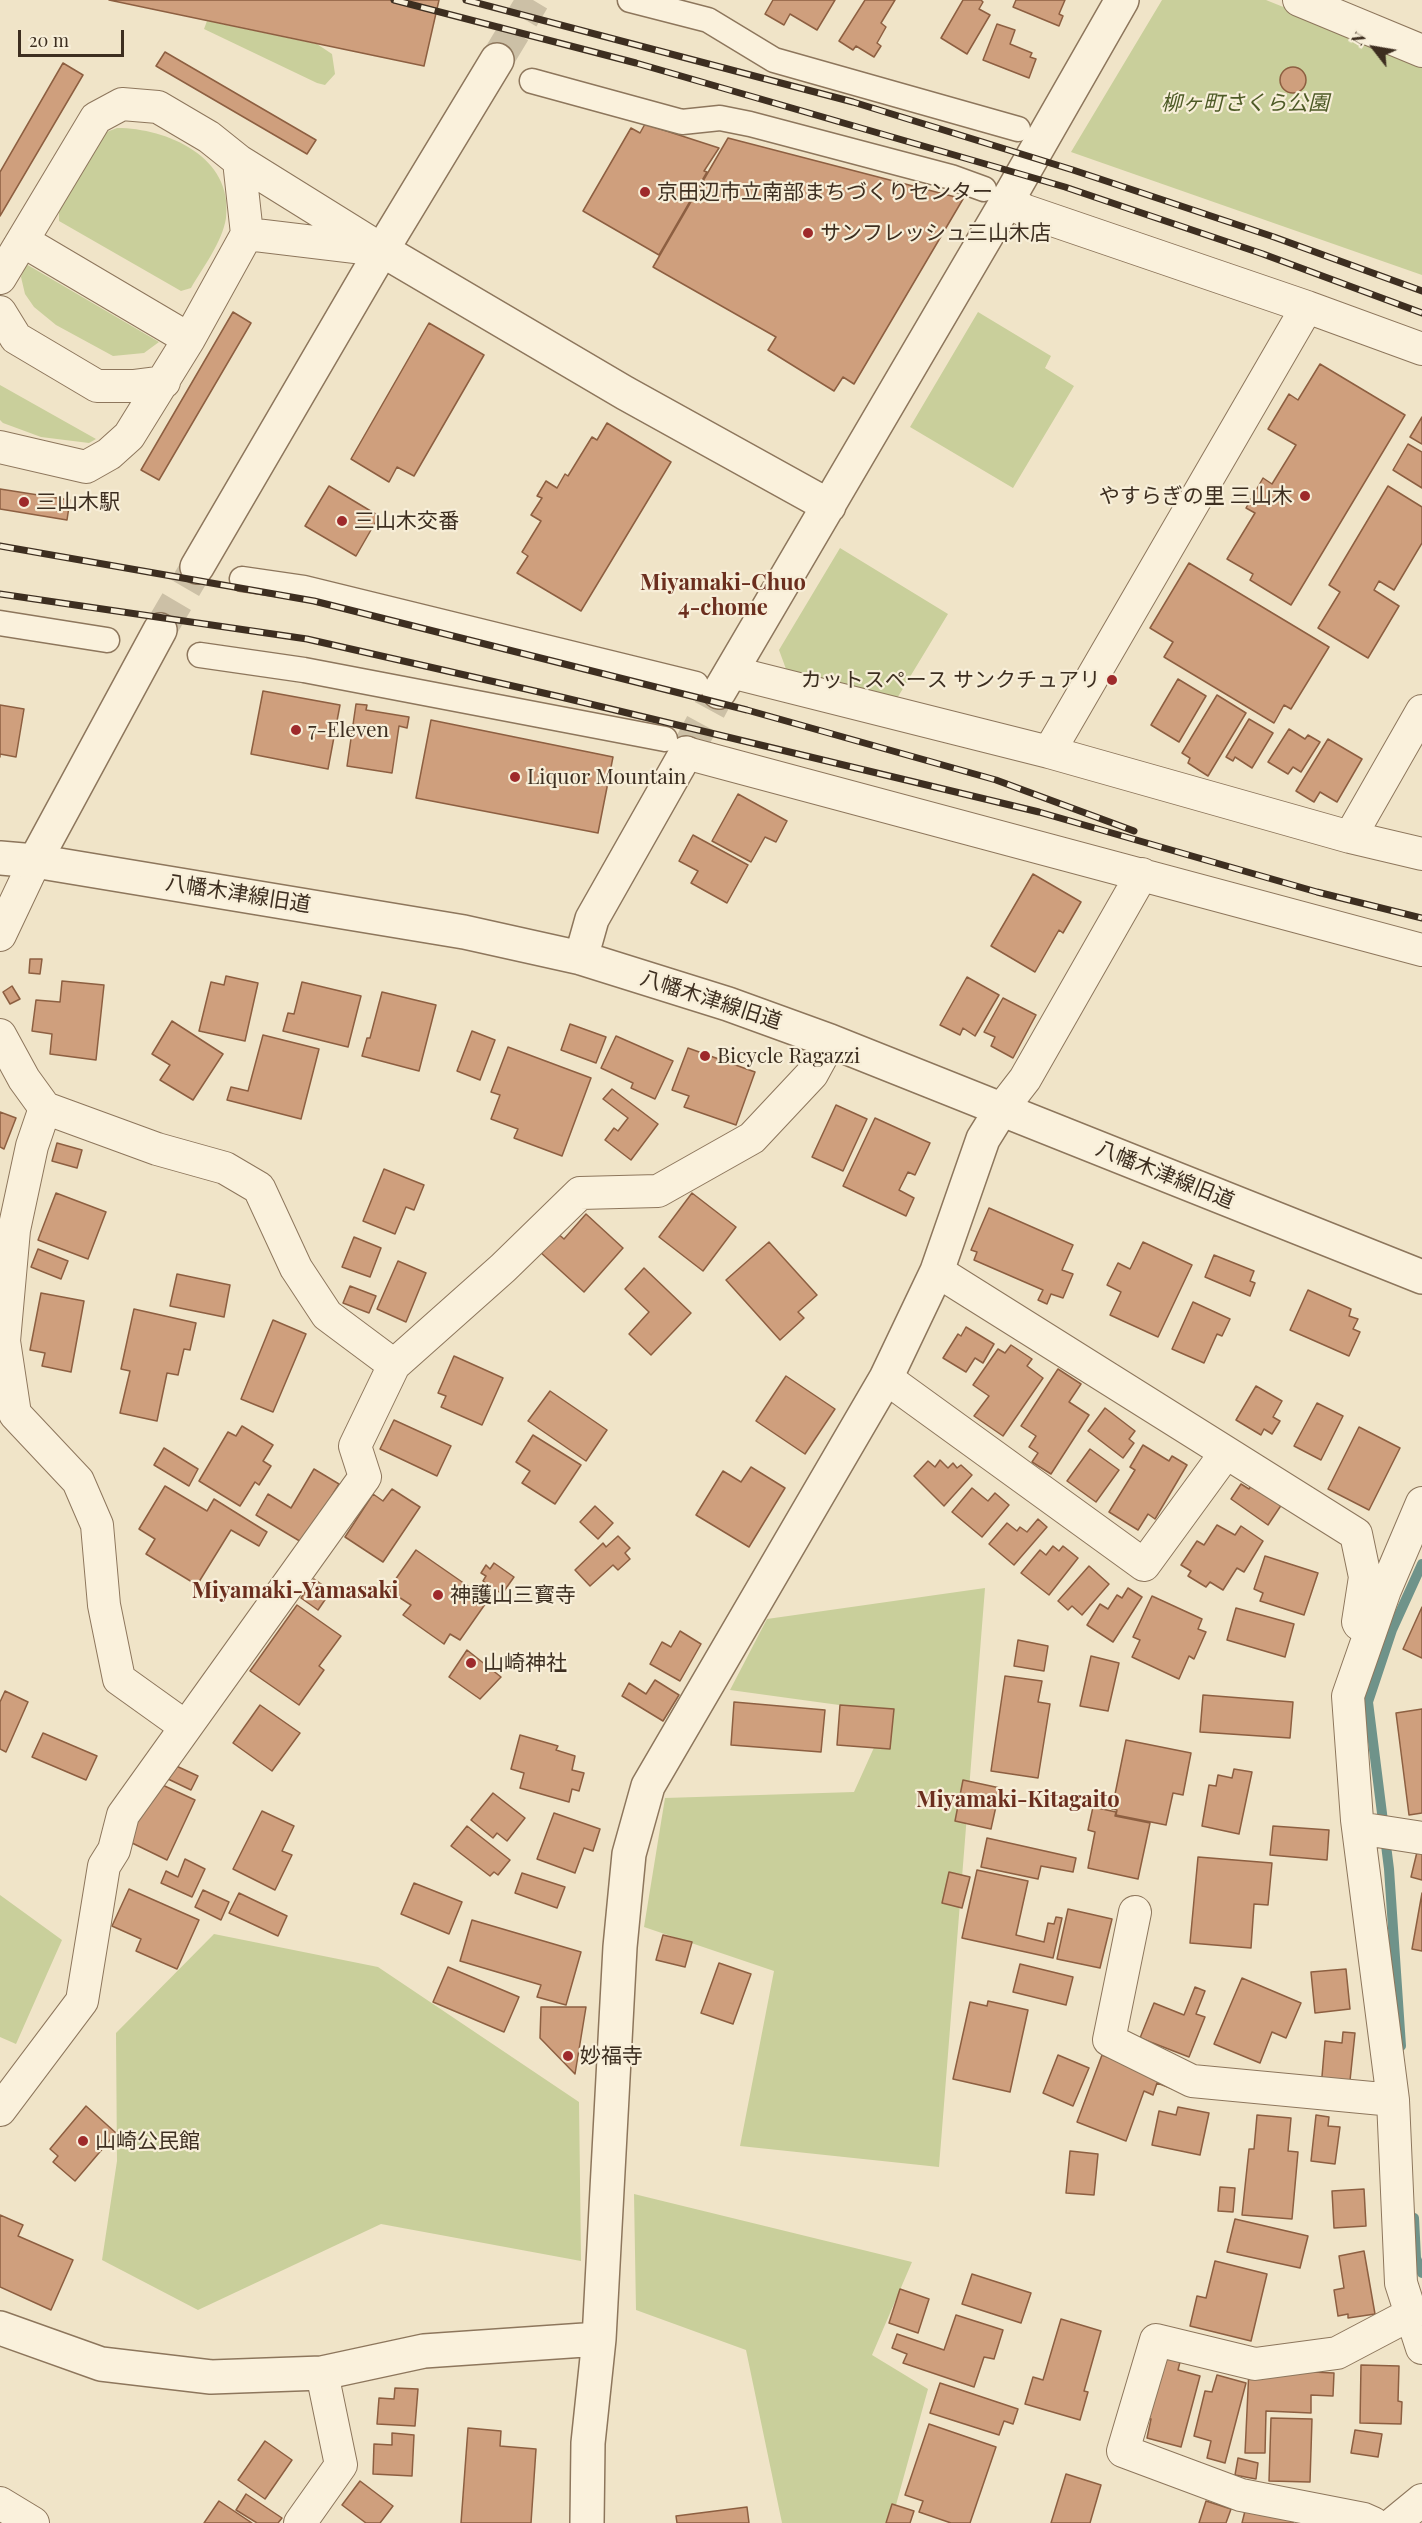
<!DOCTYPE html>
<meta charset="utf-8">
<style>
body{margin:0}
#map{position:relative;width:1422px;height:2523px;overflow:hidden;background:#f0e4c8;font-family:"Playfair Display",serif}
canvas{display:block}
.north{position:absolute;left:1344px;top:18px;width:60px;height:60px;-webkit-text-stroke:4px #f7eed8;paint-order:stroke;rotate:301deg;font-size:16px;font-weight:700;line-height:24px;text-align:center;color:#3d2e20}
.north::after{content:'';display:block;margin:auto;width:21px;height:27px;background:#3d2e20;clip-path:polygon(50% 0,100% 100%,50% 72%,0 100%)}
.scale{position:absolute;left:18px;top:30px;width:106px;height:27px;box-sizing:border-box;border:3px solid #3d2e20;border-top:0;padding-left:8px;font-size:18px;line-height:21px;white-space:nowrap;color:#3d2e20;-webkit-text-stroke:4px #f7eed8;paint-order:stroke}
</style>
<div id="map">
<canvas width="1422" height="2523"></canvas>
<div class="north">N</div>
<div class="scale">20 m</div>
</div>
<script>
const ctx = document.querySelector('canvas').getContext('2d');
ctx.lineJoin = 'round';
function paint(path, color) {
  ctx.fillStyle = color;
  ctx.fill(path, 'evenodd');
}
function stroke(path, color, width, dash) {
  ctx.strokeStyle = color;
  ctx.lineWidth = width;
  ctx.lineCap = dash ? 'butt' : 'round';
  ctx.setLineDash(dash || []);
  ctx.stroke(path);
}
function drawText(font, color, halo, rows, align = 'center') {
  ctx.font = font + ' "Playfair Display","Noto Sans JP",serif';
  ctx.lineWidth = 4.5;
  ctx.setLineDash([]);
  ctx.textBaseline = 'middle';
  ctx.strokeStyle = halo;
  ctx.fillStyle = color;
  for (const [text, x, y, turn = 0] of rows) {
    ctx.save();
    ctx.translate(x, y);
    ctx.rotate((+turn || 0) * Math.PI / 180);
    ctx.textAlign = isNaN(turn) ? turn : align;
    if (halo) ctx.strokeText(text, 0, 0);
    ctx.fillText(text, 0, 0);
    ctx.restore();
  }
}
paint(new Path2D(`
 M1162,0H1266L1422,63V275L1071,152Z
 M207,21L317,44L332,54L335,74L325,85L317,83L204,29Z
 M117,128C167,128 234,157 226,218C222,243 203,267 191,288L181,291L59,221V206L104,133Z
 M26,264L159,342L144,353L113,356L56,325L34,307L25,294L21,277Z
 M978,312L1051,356L1045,368L1074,386L1013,488L910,427Z
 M0,385L96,439L89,443L41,437L3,423L0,420Z
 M840,548L948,614L896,700L786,669L779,650Z
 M985,1588L939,2167L740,2146L774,1971L644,1927L665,1798L854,1792L890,1712L730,1690L767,1619Z
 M0,1895L62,1940L16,2044L0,2037Z
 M214,1934L378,1967L579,2102L581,2261L381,2224L198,2310L102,2260L117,2161L116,2033Z
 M634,2194L912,2262L872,2355L928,2389L891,2523H782L746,2350L636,2310Z`), '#c9cf9b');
stroke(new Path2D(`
 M1401,2046L1389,1869L1368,1702L1392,1630L1422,1564
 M1414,2218L1416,2258L1422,2273`), '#6f938a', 10);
const building = new Path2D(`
 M109,0H439L424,66Z
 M773,0H835L817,30L790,14L784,25L765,14Z
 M865,0H895L881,23L886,27L877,43L881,46L874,57L856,46L853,50L839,41Z
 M963,0H981L983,2L979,9L990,15L967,54L941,38Z
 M1016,0H1065L1059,14L1063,16L1059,26L1013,7Z
 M997,24L1015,30L1010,44L1032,53L1030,57L1036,59L1029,78L983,60Z
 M165,52L316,140L307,154L156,66Z
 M63,63L83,75L0,216V172Z
 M1280 80a13 13 0 1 1 26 0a13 13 0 1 1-26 0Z
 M645,124L719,148L704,171L707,172L659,255L583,211L631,128L640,133Z
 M728,138L963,199L854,384L843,377L834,391L768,350L776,337L653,267Z
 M233,312L251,323L159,480L141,470Z
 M429,323L484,355L414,476L397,467L389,482L351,459Z
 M1320,364L1405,415L1291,605L1250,580L1253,574L1227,559L1255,513L1246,508L1263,478L1272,484L1296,445L1268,429L1289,394L1298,400Z
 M1422,417V444L1410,437Z
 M607,423L671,462L581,611L517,573L528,556L522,552L541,521L531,515L542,498L537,496L546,481L557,488L565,474L568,476L592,437L597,440Z
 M1408,444L1422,452V488L1393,470Z
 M329,486L379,516L356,556L305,526Z
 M1388,486L1422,507V543L1394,590L1379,581L1374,590L1399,606L1368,658L1318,628L1340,592L1329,585Z
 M0,489L70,500L67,520L0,509Z
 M1189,563L1329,647L1291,709L1284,705L1274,723L1164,657L1173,642L1150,628Z
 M1178,679L1206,696L1179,742L1151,725Z
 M263,691L340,705L328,769L251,754Z
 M1217,695L1246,713L1208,776L1188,763L1190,758L1182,753Z
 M356,704L367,705L366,710L409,717L407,728L399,726L392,773L347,766Z
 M0,705L24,709L16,757L0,754V757Z
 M1249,719L1273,733L1252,768L1235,757L1233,761L1226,757Z
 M431,720L613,757L598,833L416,798Z
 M1289,729L1305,739L1308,735L1320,742L1301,772L1293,767L1288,774L1268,762Z
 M1328,739L1362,759L1337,802L1320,792L1314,802L1296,791Z
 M738,794L787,821L776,842L765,837L751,862L712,841Z
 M693,835L748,865L727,903L691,883L698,871L679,861Z
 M1033,874L1081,902L1063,933L1059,930L1035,972L991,946Z
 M30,959H42L40,974L29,973Z
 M226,976L258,983L245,1041L199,1031L211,982L224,985Z
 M967,977L999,995L975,1036L963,1028L960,1035L940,1025Z
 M62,981L104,985L96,1060L50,1054L52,1034L32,1031L36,1000L60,1002Z
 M302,982L361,996L348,1047L283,1031L288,1013L294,1014Z
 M12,986L20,999L10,1004L3,992Z
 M382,992L436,1005L419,1071L362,1056L367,1038H370Z
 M1003,998L1036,1015L1013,1058L991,1046L995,1037L984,1032Z
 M172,1021L223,1054L193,1100L160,1080L170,1065L152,1054Z
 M570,1024L606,1037L596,1063L561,1050Z
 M472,1031L495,1040L480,1080L457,1071Z
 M263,1035L319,1049L301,1119L227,1100L231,1087L248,1091Z
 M616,1036L673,1061L655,1099L631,1088L633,1083L601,1068Z
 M508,1047L591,1078L562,1156L514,1138L518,1129L491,1119L500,1095L491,1092Z
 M688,1048L755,1072L736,1125L684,1107L689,1096L672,1090Z
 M612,1089L658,1124L631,1160L605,1140L614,1128L618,1131L628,1118L603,1099Z
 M836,1105L867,1119L843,1171L812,1157Z
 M0,1112L16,1118L4,1149L0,1147Z
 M875,1118L930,1143L915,1175L908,1172L899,1190L914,1198L906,1216L843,1186Z
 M57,1143L82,1150L77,1168L52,1161Z
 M384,1169L424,1185L414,1210L406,1207L395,1234L363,1221Z
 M56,1193L106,1212L88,1259L38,1240Z
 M692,1193L736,1227L703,1271L659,1237Z
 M989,1208L1073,1245L1062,1270L1073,1274L1063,1298L1051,1294L1047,1304L1038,1300L1043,1290L974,1260L977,1252L971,1250Z
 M586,1214L623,1248L584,1292L539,1251L556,1232L564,1239Z
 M354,1237L381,1248L370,1277L342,1267Z
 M769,1242L817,1295L798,1312L804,1318L780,1340L726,1280Z
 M1143,1242L1192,1265L1158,1337L1110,1315L1121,1292L1107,1285L1118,1263L1130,1269Z
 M38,1249L68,1261L61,1279L31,1267Z
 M1214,1255L1254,1271L1250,1281L1255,1283L1250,1296L1205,1277Z
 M398,1261L426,1273L406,1322L377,1309Z
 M644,1268L691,1313L651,1355L629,1334L649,1312L625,1289Z
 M177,1274L230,1285L224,1317L170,1306Z
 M350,1286L376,1296L369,1313L343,1303Z
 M1308,1290L1351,1309L1349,1316L1358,1319L1353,1329L1360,1332L1349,1356L1290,1330Z
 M41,1293L84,1301L71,1372L42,1366L45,1353L30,1350Z
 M1193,1302L1230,1319L1222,1336L1217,1334L1204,1363L1172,1349Z
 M134,1309L196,1323L190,1350L184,1349L178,1375L167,1373L157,1421L120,1413L130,1371L121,1369Z
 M273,1320L306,1334L273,1412L241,1399Z
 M966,1327L994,1344L983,1363L975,1358L966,1372L943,1358L958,1334L961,1336Z
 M1011,1345L1032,1359L1027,1366L1043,1378L1003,1436L974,1416L989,1396L973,1385L998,1349L1005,1353Z
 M454,1356L503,1378L482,1425L441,1407L446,1396L438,1393Z
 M1058,1369L1081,1384L1069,1402L1089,1415L1051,1474L1032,1462L1038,1453L1029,1447L1036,1436L1021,1426Z
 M786,1376L835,1409L805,1454L756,1421Z
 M1256,1386L1282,1401L1273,1417L1280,1421L1272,1434L1264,1429L1261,1435L1236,1420Z
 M550,1391L607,1430L586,1461L528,1421Z
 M1317,1403L1343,1416L1321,1460L1294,1446Z
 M1105,1408L1135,1431L1129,1439L1134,1443L1123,1458L1088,1431Z
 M394,1420L451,1446L437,1476L380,1449Z
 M242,1426L273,1445L263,1461L271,1466L259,1485L255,1482L240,1506L199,1481L228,1432L236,1436Z
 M1359,1427L1400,1448L1369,1510L1328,1489Z
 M533,1435L581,1465L555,1504L522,1483L530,1471L516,1462Z
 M1143,1445L1169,1461L1172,1456L1187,1465L1155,1519L1148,1514L1138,1530L1109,1512L1135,1470L1130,1467Z
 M164,1448L198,1469L189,1486L154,1465Z
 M1090,1449L1119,1470L1096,1502L1067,1481Z
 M940,1460L948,1468L953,1463L957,1468L961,1465L972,1475L944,1506L914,1476L928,1461L935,1467Z
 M751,1467L785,1488L749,1547L696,1515L723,1471L741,1482Z
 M314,1469L339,1484L303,1543L256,1515L268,1494L291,1508Z
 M1253,1483L1282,1504L1268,1525L1231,1499L1241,1484L1249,1489Z
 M165,1486L207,1511L214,1499L267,1532L259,1546L231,1530L197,1585L146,1554L155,1539L139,1529Z
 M972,1488L988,1501L995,1493L1009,1505L982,1537L952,1512Z
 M392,1489L420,1507L383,1562L345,1537L373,1494L383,1501Z
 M595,1506L613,1523L598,1539L580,1522Z
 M1038,1519L1047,1527L1014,1565L989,1544L1007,1523L1017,1531L1020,1527L1027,1532Z
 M1217,1525L1235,1535L1241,1526L1263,1541L1244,1572L1237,1568L1223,1590L1210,1582L1206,1587L1188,1576L1191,1571L1181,1565L1197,1541L1204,1545Z
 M618,1536L630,1548L625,1553L630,1559L618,1570L613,1565L590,1586L575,1570L603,1543L606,1547Z
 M1053,1546L1059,1551L1063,1546L1078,1558L1049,1595L1021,1573L1040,1550L1046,1555Z
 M416,1550L488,1600L460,1640L450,1634L444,1644L403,1615L411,1605L388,1590Z
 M1265,1556L1318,1573L1304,1615L1260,1601L1263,1593L1254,1589Z
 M494,1563L514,1577L502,1594L483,1581L486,1576L481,1573L486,1565L490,1569Z
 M1089,1566L1109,1584L1082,1615L1072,1606L1068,1610L1058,1601Z
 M314,1579L331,1591L318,1610L301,1598Z
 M1128,1588L1142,1597L1113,1642L1087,1625L1100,1604L1108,1609L1117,1595L1122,1598Z
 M1152,1596L1202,1619L1198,1629L1206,1632L1194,1659L1189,1656L1179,1679L1132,1657L1140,1640L1133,1637Z
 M297,1605L341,1636L319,1666L324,1670L299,1705L250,1671Z
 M1422,1607V1658L1403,1649Z
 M1236,1608L1294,1624L1285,1657L1227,1640Z
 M680,1631L701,1644L680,1681L650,1664L662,1642L671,1647Z
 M1018,1640L1048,1646L1044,1671L1014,1666Z
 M467,1650L501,1677L480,1699L449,1677Z
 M1091,1656L1119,1663L1108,1711L1080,1706Z
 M1005,1676L1042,1681L1038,1702L1050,1704L1038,1778L991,1771Z
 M655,1680L679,1695L663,1721L622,1696L629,1683L646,1694Z
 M5,1691L28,1702L6,1752L0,1749V1702Z
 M1203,1695L1293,1702L1290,1738L1200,1732Z
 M734,1702L825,1710L821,1752L731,1745Z
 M260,1705L300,1733L272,1771L233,1743Z
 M840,1705L894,1709L890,1749L837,1745Z
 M1422,1709V1813L1409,1815L1396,1713Z
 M43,1733L97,1756L86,1780L32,1757Z
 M520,1735L558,1746L556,1750L575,1756L572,1770L584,1773L579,1791L572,1789L569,1802L520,1788L524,1773L511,1769Z
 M1126,1740L1191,1753L1183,1795L1173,1793L1166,1825L1116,1815L1117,1810L1112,1809Z
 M172,1764L198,1776L191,1790L166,1778Z
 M1234,1769L1252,1772L1239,1834L1202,1826L1209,1785L1216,1786L1218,1775L1232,1778Z
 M963,1780L1000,1788L991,1829L955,1821Z
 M156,1782L195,1800L167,1860L128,1841Z
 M493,1793L525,1818L507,1841L497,1833L493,1838L471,1820Z
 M1093,1807L1116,1812L1115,1816L1150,1823L1138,1879L1088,1868L1095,1832L1088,1830Z
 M262,1811L294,1826L282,1851L292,1855L275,1890L233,1869Z
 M554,1813L600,1829L593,1851L584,1848L575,1873L537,1859Z
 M467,1826L510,1860L498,1875L494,1872L490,1876L451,1846Z
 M1273,1826L1329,1830L1327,1860L1270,1855Z
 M987,1838L1076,1858L1073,1872L1041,1866L1038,1879L981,1867Z
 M1417,1852L1422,1853V1880L1411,1877Z
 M1198,1857L1272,1863L1268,1905L1254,1904L1251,1948L1190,1943Z
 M185,1859L205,1869L192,1897L161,1883L166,1871L178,1877Z
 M977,1870L1028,1881L1016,1935L1044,1942L1048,1923L1054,1924L1056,1917L1062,1918L1053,1958L962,1938Z
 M949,1872L970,1877L962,1908L942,1903Z
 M522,1873L565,1887L557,1908L515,1893Z
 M414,1883L462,1902L449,1934L401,1914Z
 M129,1889L199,1920L177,1969L136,1951L141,1939L112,1926Z
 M203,1890L229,1902L221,1920L195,1907Z
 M239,1893L287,1916L278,1936L229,1913Z
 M1422,1893V1951L1412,1949Z
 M1068,1909L1112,1919L1100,1968L1057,1959Z
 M472,1920L581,1952L566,2005L537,1997L541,1985L460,1961Z
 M663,1935L692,1942L685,1967L656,1960Z
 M719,1963L751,1974L733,2024L701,2013Z
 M1020,1964L1073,1977L1066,2005L1013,1992Z
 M448,1967L519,1997L504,2032L433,2002Z
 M1346,1969L1350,2009L1315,2013L1311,1972Z
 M1242,1978L1301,2003L1286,2038L1272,2032L1260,2063L1214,2044Z
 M1195,1987L1205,1991L1196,2014L1205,2017L1189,2057L1140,2038L1154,2003L1184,2015Z
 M988,2001L1028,2010L1010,2092L953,2079L970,2002L987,2006Z
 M541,2007H586L575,2074L540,2038Z
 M1343,2032L1355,2033L1349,2090L1321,2088L1325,2041L1342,2043Z
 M1058,2055L1089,2068L1073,2106L1043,2093Z
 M1102,2055L1191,2088L1189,2095L1157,2083L1153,2095L1144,2091L1126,2141L1077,2122Z
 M86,2106L116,2133L75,2181L53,2162L58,2156L50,2149Z
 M1178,2107L1209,2113L1200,2155L1152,2145L1159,2111L1176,2115Z
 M1257,2115L1291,2118L1288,2151L1298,2152L1292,2219L1242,2215L1249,2149H1254Z
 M1316,2115L1329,2117L1328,2126L1340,2127L1335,2164L1311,2161Z
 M1070,2151L1098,2154L1094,2195L1066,2193Z
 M1220,2187L1235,2188L1233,2212L1218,2211Z
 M1364,2189L1366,2226L1334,2228L1332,2191Z
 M0,2215L23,2225L18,2236L73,2260L51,2310L0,2287Z
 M1235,2219L1308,2236L1300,2268L1227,2252Z
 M1364,2251L1375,2314L1348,2318V2314L1338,2316L1334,2290L1344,2288L1339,2256Z
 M1215,2261L1267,2274L1251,2341L1190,2326L1197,2296L1206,2298Z
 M972,2274L1031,2293L1021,2323L962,2304Z
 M900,2289L929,2299L918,2333L889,2323Z
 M956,2315L1003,2330L994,2359L984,2357L974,2387L903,2363L907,2354L892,2348L897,2334L944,2350Z
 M1061,2319L1101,2331L1084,2391L1088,2392L1080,2420L1025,2404L1033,2377L1043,2380Z
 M1165,2358L1180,2362L1178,2370L1200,2376L1181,2447L1147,2438L1151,2419L1143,2417Z
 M1361,2365L1399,2366L1398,2401L1402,2402L1401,2424L1360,2423Z
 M1249,2369L1334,2373L1333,2396L1311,2395V2413L1266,2411L1265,2453H1245Z
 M1217,2375L1246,2383L1225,2463L1207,2458L1211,2441L1194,2436L1205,2391L1212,2392Z
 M940,2383L1018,2409L1013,2424L1004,2421L999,2435L930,2413Z
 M395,2388L418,2389L415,2426L377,2424L379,2398L394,2399Z
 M1271,2418L1312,2419L1310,2482L1269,2481Z
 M929,2424L996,2447L970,2523H951L919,2512L923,2501L905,2495Z
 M468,2428L501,2431L500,2446L536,2449L531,2523H461Z
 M1355,2430L1382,2434L1378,2457L1351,2453Z
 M392,2433L414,2435L412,2476L373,2474L374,2444L392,2445Z
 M265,2441L292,2460L265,2499L238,2480Z
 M1238,2458L1258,2463L1256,2479L1235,2475Z
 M1066,2474L1101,2485L1090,2523H1051Z
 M360,2481L393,2506L380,2523H366L342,2505Z
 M246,2494L282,2518L278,2523H257L236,2510Z
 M219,2501L252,2523H204Z
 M1206,2501L1231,2509L1226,2523H1199Z
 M1247,2503L1295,2514L1293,2523H1242Z
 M892,2504L914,2511L910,2523H886Z
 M747,2507L749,2523H677L676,2516Z`);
paint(building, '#cf9f7d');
stroke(building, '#8d5f41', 1.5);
stroke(new Path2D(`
 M497,60L533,0
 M160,630L197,567
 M686,753L719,692`), '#ccc0a6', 33, [33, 16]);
const pedestrian = new Path2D(`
 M630,0L708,20L774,60L1018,129
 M532,81L682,122L720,118L750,124L951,177L984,189
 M242,579L304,588L696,684
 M0,623L107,640
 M200,655L304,670L665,739`);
const minor = new Path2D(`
 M1299,0L1422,51
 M1007,202L1026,211L1307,307
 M247,234L372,249
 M23,241L189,339
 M0,278L96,118L122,104L158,107L209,137L239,161L382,250
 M0,312L16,338L97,386H133L164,382
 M0,447L86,467L109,454L129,436L189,339L247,234L239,161
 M731,672L1049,752L1307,307L1422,349
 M1049,752L1350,837L1422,854
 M686,753L1422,950
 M1350,837L1422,711
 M0,935L35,861
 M0,1035L24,1079L45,1108L157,1149L225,1168L259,1188L296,1268L327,1315L394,1365
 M45,1108L32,1146L14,1230L4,1341L15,1414L78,1481L97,1525L104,1605L119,1679L186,1727
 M1001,1110L1025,1079L1142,874
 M937,1271L1356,1534L1365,1577L1358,1622L1359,1624
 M886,1378L1144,1565L1225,1454
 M1422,1503L1385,1590L1348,1696L1357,1820L1393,2100L1401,2283L1422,2348
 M1358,1828L1422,1838
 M1135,1912L1109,2040L1192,2081L1393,2100
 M0,2110L82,2001L104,1866L114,1850L123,1815L365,1477L355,1446L394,1365L503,1268L580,1193L658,1191L752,1138L812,1074L830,1041
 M0,2503L33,2523
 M300,2523L341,2465L322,2373
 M1373,2523L1364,2519L1241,2495L1123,2451L1156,2340L1255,2364L1337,2353L1411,2314
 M1394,2523L1422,2500`);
const tertiary = new Path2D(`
 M382,250L625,393L829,506
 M197,567L382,250L497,60
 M719,692L1014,189L1122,0
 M0,858L35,861L464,932L581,958L728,1004L830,1041L1422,1277
 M35,861L160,630
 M581,958L592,919L686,753
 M0,2328L101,2364L211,2377L322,2373L424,2351L599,2339
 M587,2523L588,2443L599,2339L620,1947L629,1854L648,1786L886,1378L937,1271L983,1139L1001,1110`);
stroke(pedestrian, '#8d765c', 27);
stroke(minor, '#8d765c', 34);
stroke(tertiary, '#8d765c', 36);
stroke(pedestrian, '#faf1dc', 24);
stroke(minor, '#faf1dc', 32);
stroke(tertiary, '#faf1dc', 33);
const rail = new Path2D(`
 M394,0L636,63L1065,187L1263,254L1422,313
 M466,0L853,102L1073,170L1274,237L1422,291
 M0,546L314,601L747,710L996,780L1134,831
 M0,594L307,639L561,697L1039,812L1317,892L1422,918`);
stroke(rail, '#3d2e20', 7);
stroke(rail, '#f7eed8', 4.5, [14]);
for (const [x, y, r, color] of [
 [645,192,6,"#9e2a2b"],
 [808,233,6,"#9e2a2b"],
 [1305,496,6,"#9e2a2b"],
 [24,502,6,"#9e2a2b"],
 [342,521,6,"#9e2a2b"],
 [1112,680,6,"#9e2a2b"],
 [296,730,6,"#9e2a2b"],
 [515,777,6,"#9e2a2b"],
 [705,1056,6,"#9e2a2b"],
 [438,1595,6,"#9e2a2b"],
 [471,1663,6,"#9e2a2b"],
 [568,2056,6,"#9e2a2b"],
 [83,2141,6,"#9e2a2b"]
]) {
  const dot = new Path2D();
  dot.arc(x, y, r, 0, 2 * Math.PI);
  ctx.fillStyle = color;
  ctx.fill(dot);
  stroke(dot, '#f7eed8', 2);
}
drawText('italic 21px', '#4d5a26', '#f7eed8', [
 ["柳ヶ町さくら公園",1245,103]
]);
drawText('21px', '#3d2e20', '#f7eed8', [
 ["京田辺市立南部まちづくりセンター",657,192],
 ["サンフレッシュ三山木店",820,233],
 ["やすらぎの里 三山木",1293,496,"right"],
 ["三山木駅",36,502],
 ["三山木交番",354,521],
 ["カットスペース サンクチュアリ",1100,680,"right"],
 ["7-Eleven",308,730],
 ["Liquor Mountain",527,777],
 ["Bicycle Ragazzi",717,1056],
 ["神護山三寳寺",450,1595],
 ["山崎神社",483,1663],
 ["妙福寺",580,2056],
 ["山崎公民館",95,2141]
], 'left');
drawText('21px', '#3d2e20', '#f7eed8', [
 ["八幡木津線旧道",238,894,9],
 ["八幡木津線旧道",711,1000,18],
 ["八幡木津線旧道",1165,1175,22]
]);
drawText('bold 22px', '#6b2e1e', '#f7eed8', [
 ["Miyamaki-Chuo",723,583],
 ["4-chome",723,608],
 ["Miyamaki-Yamasaki",295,1591],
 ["Miyamaki-Kitagaito",1018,1800]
]);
</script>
